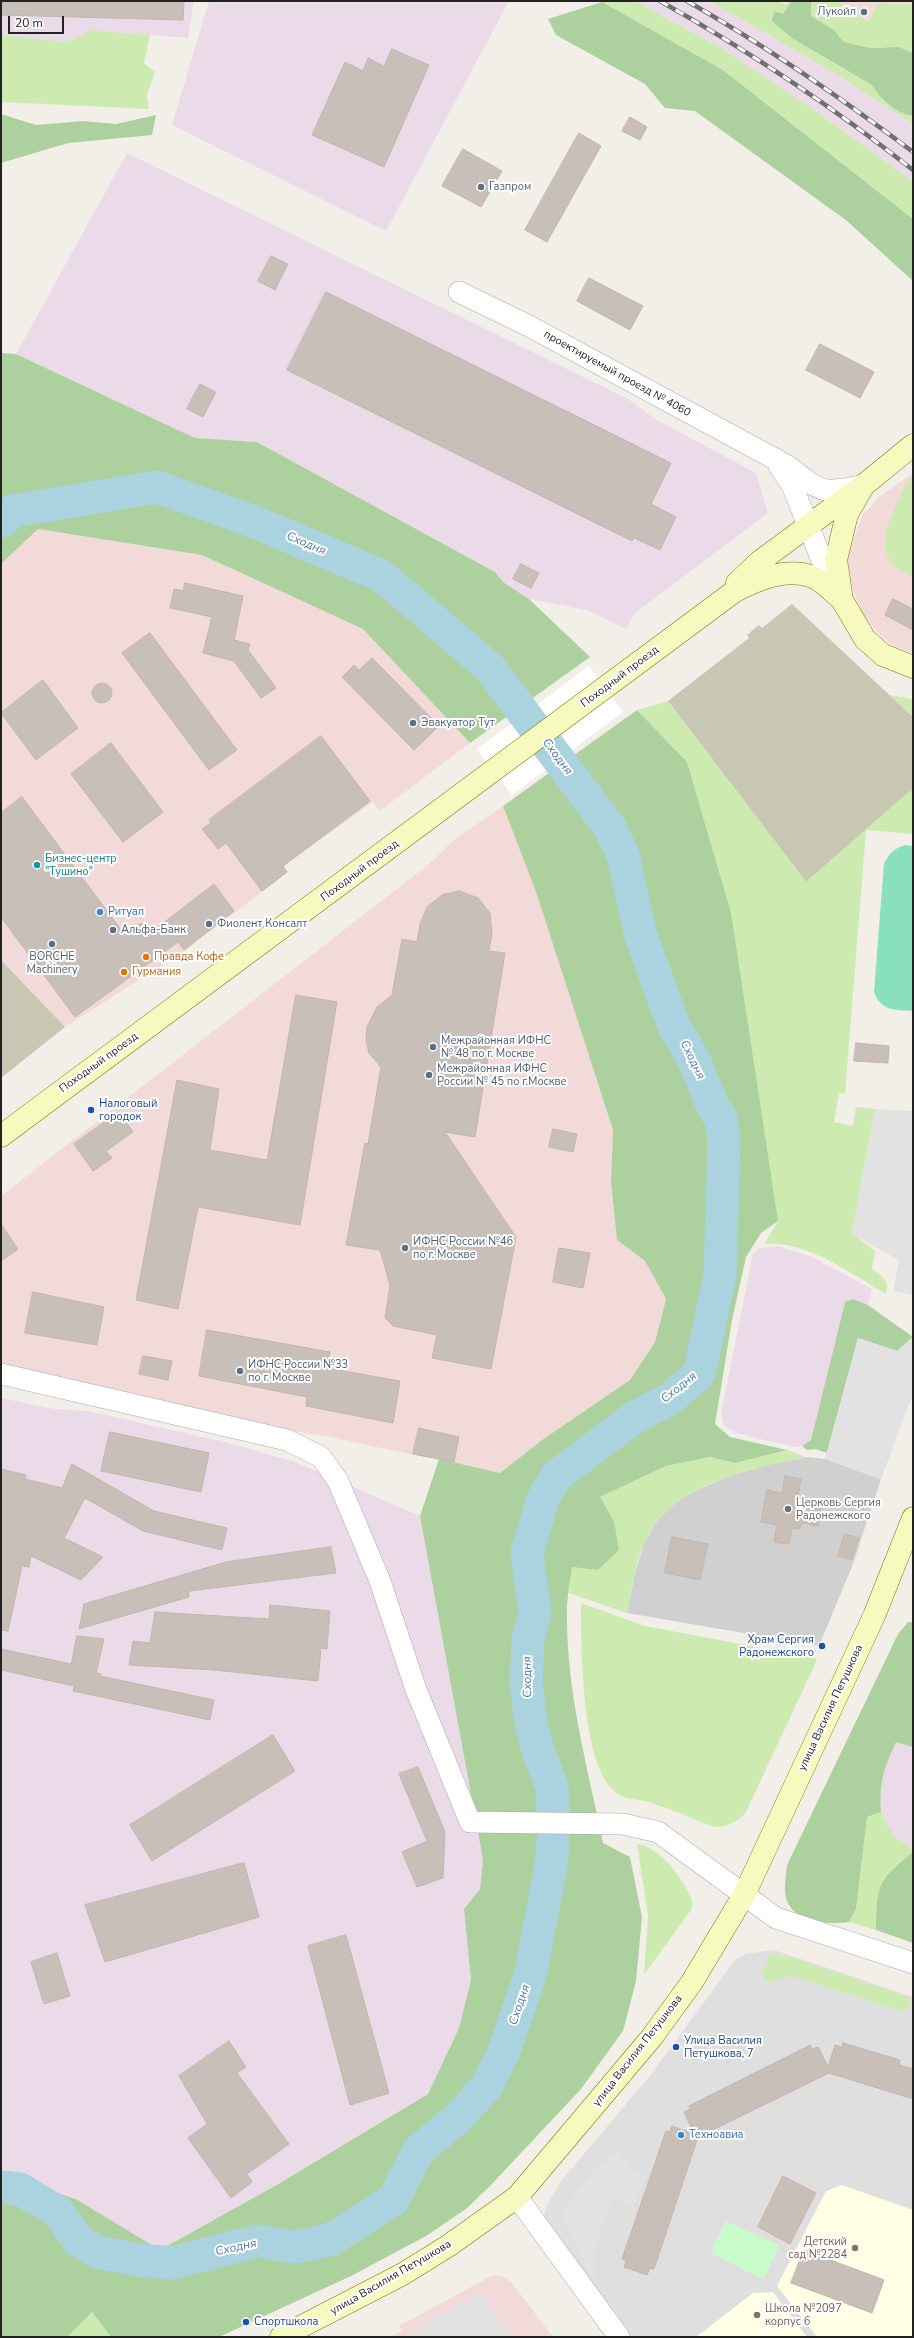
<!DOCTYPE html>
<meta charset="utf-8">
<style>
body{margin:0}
#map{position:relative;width:914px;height:2338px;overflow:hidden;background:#f2efe9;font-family:"Nunito Sans",sans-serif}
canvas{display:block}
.frame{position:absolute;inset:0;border:2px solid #222;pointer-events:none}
.scale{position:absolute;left:8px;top:16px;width:56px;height:18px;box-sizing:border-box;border:2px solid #222;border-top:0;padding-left:5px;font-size:12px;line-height:14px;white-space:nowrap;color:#222;-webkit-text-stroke:3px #fff;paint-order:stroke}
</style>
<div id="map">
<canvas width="914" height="2338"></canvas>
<div class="frame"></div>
<div class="scale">20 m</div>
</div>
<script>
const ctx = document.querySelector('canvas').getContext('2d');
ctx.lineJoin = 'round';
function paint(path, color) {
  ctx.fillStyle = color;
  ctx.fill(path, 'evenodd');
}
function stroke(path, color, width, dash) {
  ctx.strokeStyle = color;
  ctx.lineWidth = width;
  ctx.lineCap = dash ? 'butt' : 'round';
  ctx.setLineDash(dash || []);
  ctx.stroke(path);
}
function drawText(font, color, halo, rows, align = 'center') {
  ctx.font = font + ' "Nunito Sans",sans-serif';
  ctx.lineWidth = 4;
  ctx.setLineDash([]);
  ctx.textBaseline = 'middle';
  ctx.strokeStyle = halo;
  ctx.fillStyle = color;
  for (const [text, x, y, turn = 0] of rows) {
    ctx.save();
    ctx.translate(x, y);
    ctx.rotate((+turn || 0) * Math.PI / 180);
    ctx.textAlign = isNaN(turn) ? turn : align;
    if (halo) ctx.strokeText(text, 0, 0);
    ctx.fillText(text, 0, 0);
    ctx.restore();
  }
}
paint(new Path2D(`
 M774,1950L913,1997V2337H626L547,2230L544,2215L546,2207L561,2181L649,2077L735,1960L745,1954Z`), '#e0dfdf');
paint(new Path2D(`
 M836,1H913V4L878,3L869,21Z
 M912,474L890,517L905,574L913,578V653L892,645L879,634L863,615L848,578V556L862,516L879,497Z
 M38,529L202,555L363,629L470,743L380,811L373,802L284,866L288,872L183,952L65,1027L1,960V564Z
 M503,806L536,892L613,1130L611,1183L617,1240L645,1261L666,1299L655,1342L630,1380L542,1440L500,1473L325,1436L286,1430L1,1364V1196L429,864L454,840Z
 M493,2275L504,2277L512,2283L553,2337H388L402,2331L399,2326Z`), '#f2dad9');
paint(new Path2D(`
 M1,1H194L188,38L90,30L69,42L1,35Z
 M209,1H509L386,231L172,125Z
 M635,1H710L836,74L913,124V181L807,105L720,47Z
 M127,153L628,399L655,419L756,473L768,513L634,614L626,629L587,610L529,599L503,582L495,572L257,442L195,438L16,354Z
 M778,1246L812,1257L872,1289L868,1305L853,1299L845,1302L811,1440L802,1446L794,1447L735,1433L723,1424L721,1414L753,1254L759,1248Z
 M1,1398L54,1409L88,1411L225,1442L295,1462L420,1516L483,1860L480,1889L464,1909L471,1980L459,2028L428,2094L280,2183L160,2250L76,2199L1,2175Z
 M896,1741L913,1747V1849L893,1835L881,1812L879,1789L886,1764Z`), '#ebdbe8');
paint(new Path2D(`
 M842,2185L913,2210V2337H817L777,2286L826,2191Z
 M773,2292L807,2337H696L753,2293Z`), '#ffffe5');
paint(new Path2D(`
 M806,1457L825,1459L881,1479L853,1564L819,1646L627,1613L635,1573L645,1541L659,1518L684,1496L729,1476L767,1465Z`), '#d0d0d0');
paint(new Path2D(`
 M792,604L913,717V790L806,882L668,701L749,638L747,635L759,625L762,628Z
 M1,960L65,1027L1,1078Z`), '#c7c7b4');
paint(new Path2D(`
 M600,1H635L720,47L807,105L913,181V219L723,70Z
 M710,1H779L786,5L789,1H792L783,14L793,39L838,66L861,78L872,85L879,96L888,105L913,116V124L836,74Z
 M811,1H836L869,21L878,3L913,4V53L884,47L871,48L844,42L835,31L811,16Z
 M90,30L150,35L144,63L155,72L147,95L149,109L1,102V35L69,42Z
 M913,473V578C905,574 894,567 889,559C875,538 902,492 913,473Z
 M889,695L913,699V717Z
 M668,701L806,882L906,794L913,790V834L866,830L845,1094L839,1093L834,1122L853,1126L856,1107L875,1109L852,1233L875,1251L872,1269C883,1277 889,1280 886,1294C850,1273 807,1240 764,1244L778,1221L687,762L637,710Z
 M787,1450L806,1457C751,1468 669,1485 645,1542C635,1564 632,1589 627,1613L569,1593L572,1567L614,1521L600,1497L666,1466L710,1457L735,1463Z
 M581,1603L645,1626L815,1658L817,1660L745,1814C720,1836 709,1825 682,1814C670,1809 658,1805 645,1801C634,1799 623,1799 614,1791C581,1762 581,1646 581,1603Z
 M881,1812L893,1835L913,1849V1852C877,1881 877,1884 876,1930L849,1922L856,1909L867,1817Z
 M637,1844C660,1846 686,1882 693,1903L691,1910L644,1975L648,1915Z
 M770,1954L791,1957L903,1995L908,1998L910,2004L908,2009L900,2011L799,1978C796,1977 792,1976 789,1976C779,1978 773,1987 763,1978V1972Z
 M92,2312L111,2337H67Z`), '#cdebb0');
paint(new Path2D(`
 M792,1H811V16L835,31L844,42L871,48L898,47L913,53V116C895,112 881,101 872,85L793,39L772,21L774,11L783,14Z
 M602,2L723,70L913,219V281L847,221L695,111L665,108L645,84L556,35L548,19Z
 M1,114L36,125L83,121L116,124L156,115L152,135L68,143L1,163Z
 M1,353L16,354L195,438L257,442L495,572L503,582L529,599L590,657L470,743L363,629L202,555L38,529L1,564Z
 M637,710L687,762L731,913L778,1221L761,1233L746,1257L732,1320L715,1424L730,1437L787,1450L735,1463L710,1457L666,1466L600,1497L614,1521L619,1550L598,1570L572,1567C570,1584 566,1601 567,1618C567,1694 588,1769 603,1843L630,1857L642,1917L636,1981L623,2031L581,2089L491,2185L466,2209L426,2236L351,2276L219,2337H111L92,2312L67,2337H1V2175L76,2199L160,2250L280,2183L428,2094L459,2028L471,1980L464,1909L480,1889L483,1860L420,1516L439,1459L500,1473L542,1440L630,1380L655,1342L666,1299L645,1261L617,1240L611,1183L613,1130L536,892L503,806Z
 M853,1299L868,1305L913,1337L897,1351L858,1338L827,1453L815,1449L807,1450L802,1446L811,1440L845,1302Z
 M908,1622H913V1747L896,1742C884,1769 879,1781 881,1812L867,1817L856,1909L849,1922C831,1925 800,1923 789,1905C782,1894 786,1877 787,1865L898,1634Z
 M913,1852V1943L876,1930C877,1884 877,1881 913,1852Z`), '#add19e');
paint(new Path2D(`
 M725,2221L777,2244L779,2247L764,2278H760L711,2253Z`), '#c8facc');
paint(new Path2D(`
 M905,845L913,846V1011C896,1010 880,1011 874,992L884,864C889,853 894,849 905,845Z`), '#88e0be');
paint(new Path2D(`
 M875,1109L913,1111V1295L893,1291L899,1260L852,1234Z
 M913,1337V1394L881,1479L825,1459L858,1338L897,1351Z
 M618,2151L630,2167L646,2177L633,2207L617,2199L612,2202L605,2216L594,2253L596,2282L586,2268L562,2219V2213L576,2192L598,2167Z
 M477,2294L485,2297L512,2337H414L413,2335L414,2330Z`), '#e2e2e2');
paint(new Path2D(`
 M589,666L623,712L512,795L477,749Z`), '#fff');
stroke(new Path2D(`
 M1,521L11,511L157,487L255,522L382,576L489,667L610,828L623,855L640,933L673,1024L694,1060L713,1107L721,1119L724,1140L720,1275L699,1374L670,1399L635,1417L556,1476L543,1499L527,1553L535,1614L528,1639L526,1684L532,1729L539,1754L552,1786L554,1833L550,1872L530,1976L503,2054L486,2087L458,2118L419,2150L393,2200L330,2240L294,2247L257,2241L172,2263L139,2260L97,2252L79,2241L58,2212L20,2189L1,2187`), '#aad3df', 33);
const building = new Path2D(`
 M1,1H184L183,20L1,15Z
 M392,49L429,65L384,167L312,135L345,62L363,71L368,58L384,66Z
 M630,117L647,127L640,140L622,131Z
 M579,133L601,146L547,242L525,230Z
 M463,149L502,171L481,207L442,186Z
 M271,256L288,264L275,290L258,281Z
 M589,278L643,306L630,330L577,301Z
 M326,292L671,463L651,504L676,517L660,550L634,538L632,541L287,370Z
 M820,344L874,372L860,398L806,370Z
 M200,384L216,392L203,417L187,409Z
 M521,564L539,573L531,588L513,579Z
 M185,583L243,596L234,640L250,644L248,650L276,688L261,698L234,661L203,653L212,617L170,608L174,589L183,591Z
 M893,599L913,609V630L885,615Z
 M150,633L237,750L209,770L122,653Z
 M372,658L439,726L414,750L342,677L354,665L359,670Z
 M43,680L78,728L36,760L1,713Z
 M92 693a10 10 0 1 1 20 0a10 10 0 1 1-20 0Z
 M321,736L370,801L283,866L287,872L262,891L226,843L218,849L202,829L211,823L209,820Z
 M111,743L163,812L123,842L71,774Z
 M22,797L125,935L141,923L149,934L214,884L234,911L184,950L178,942L75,1017L1,917V813Z
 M460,891L478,898L490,913L492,934L489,951L505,953L475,1137L445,1132L516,1237L491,1369L432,1358L437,1335L393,1326L385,1318L390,1285L380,1250L346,1245L365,1143L368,1144L381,1067L369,1053L366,1040L367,1027L377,1007L392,995L402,939L417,942L420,924L427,907L442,895Z
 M296,995L337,1002L300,1225L198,1207L178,1309L136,1300L177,1080L219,1089L210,1150L267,1160Z
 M856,1043L889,1046L888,1063L854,1061Z
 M119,1112L133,1132L106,1151L112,1158L93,1171L74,1144Z
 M553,1129L577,1134L573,1152L549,1147Z
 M1,1224L18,1249L1,1261Z
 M559,1248L590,1253L583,1288L553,1282Z
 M33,1292L104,1307L97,1345L25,1333Z
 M207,1330L330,1352L327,1368L400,1381L393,1423L306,1406L307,1397L199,1376Z
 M143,1356L172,1361L168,1380L139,1374Z
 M419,1428L459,1437L454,1462L413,1454Z
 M110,1432L209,1453L201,1492L101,1471Z
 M72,1464L154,1511L227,1528L222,1550L143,1531L85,1498L64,1538L103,1557L81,1580L31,1556L29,1567L22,1566L8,1631L1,1630V1469L26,1475L25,1479L62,1488Z
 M785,1476L801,1479L798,1495L806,1497L805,1503L821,1506L818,1526L802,1523L800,1529L792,1528L789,1544L774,1542L777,1525L761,1522L767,1490L782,1493Z
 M845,1534L859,1538L852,1560L838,1556Z
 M672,1537L708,1544L700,1580L665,1573Z
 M331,1547L336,1573L189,1591V1597L79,1629L84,1604L226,1562Z
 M270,1605L330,1611L327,1649L321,1648L318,1681L214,1670L129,1665L133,1641L150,1643L155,1612L269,1619Z
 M77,1636L104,1639L96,1673L101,1674L100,1676L214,1700L210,1720L73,1691L74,1686L1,1670V1649L71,1664Z
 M273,1735L295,1771L152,1861L130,1825Z
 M418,1767L445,1832L443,1878L417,1887L402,1852L427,1841L399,1774Z
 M244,1863L259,1917L105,1962L85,1905Z
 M346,1935L389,2093L350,2105L308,1946Z
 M57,1953L70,1996L44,2004L31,1962Z
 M229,2041L246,2067L237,2073L289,2144L247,2174L252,2182L231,2198L188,2138L207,2124L179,2076Z
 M843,2043L900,2060L899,2065L913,2069V2099L829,2073L698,2137L654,2269L650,2268L647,2275L624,2267L626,2261L622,2259L666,2131L670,2132L672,2126L694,2134L684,2112L690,2109L689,2106L810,2045L812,2049L818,2047L828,2067L835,2045L842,2047Z
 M783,2176L816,2193L790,2244L758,2227Z
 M804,2250L884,2280L872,2313L791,2283Z`);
paint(building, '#c7bfb8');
stroke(building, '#c4b6ab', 1);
const street = new Path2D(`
 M459,292L529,326L788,466C822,492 820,495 864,485
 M779,466L792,485L823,563L840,596
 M1,1374L287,1440L321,1457L338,1481L380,1581L415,1687L470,1822L623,1824L658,1832L776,1918L913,1963
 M517,2197L619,2337`);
const secondary = new Path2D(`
 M913,445L864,485L847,514L836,560L842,600L865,639L883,655L913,667
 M737,583L759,562L858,489
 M1,1136L735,591C758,579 787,567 813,577C824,582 833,592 842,600
 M281,2337L403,2274L448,2246L517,2197L652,2037L692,1982L744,1895L874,1616L913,1518`);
stroke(street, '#a9a9a9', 22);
stroke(secondary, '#707d05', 23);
stroke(street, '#fff', 21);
stroke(secondary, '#f7fabf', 22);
const rail = new Path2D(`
 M660,1C749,51 833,107 913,170
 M687,1C766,46 840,97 913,152`);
stroke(rail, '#707070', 4.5);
stroke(rail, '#fff', 3, [9]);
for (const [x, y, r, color] of [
 [864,12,4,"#5c6f8a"],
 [481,187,4,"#5c6f8a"],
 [413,723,4,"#5c6f8a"],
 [37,865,4,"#0f9aa8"],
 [100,912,4,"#3f7fe0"],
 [209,924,4,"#5c6f8a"],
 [113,930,4,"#5c6f8a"],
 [52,944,4,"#5c6f8a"],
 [146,957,4,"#e8710a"],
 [124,972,4,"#e8710a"],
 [433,1047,4,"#5c6f8a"],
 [429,1075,4,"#5c6f8a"],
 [91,1110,4,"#1a4fb4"],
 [405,1248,4,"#5c6f8a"],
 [240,1371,4,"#5c6f8a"],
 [788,1509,4,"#6b7280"],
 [822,1646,4,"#1a4fb4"],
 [676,2047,4,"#1a4fb4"],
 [681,2135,4,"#3f7fe0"],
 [855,2248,4,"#8d6e63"],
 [757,2315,4,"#8d6e63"],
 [246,2322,4,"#1a4fb4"]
]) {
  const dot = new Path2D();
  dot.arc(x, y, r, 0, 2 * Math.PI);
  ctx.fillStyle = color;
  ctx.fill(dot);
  stroke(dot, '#fff', 1.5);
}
drawText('11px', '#4e5e75', '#fff', [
 ["Лукойл",856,12,"right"],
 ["Газпром",489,187],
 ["Эвакуатор Тут",421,723],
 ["Фиолент Консалт",217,924],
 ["Альфа-Банк",121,930],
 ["BORCHE",52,957,"center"],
 ["Machinery",52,970,"center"],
 ["Межрайонная ИФНС",441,1041],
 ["№ 48 по г. Москве",441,1054],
 ["Межрайонная ИФНС",437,1069],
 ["России № 45 по г.Москве",437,1082],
 ["ИФНС России №46",413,1242],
 ["по г. Москве",413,1255],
 ["ИФНС России №33",248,1365],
 ["по г. Москве",248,1378]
], 'left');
drawText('11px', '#222', '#fff', [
 ["проектируемый проезд № 4060",617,374,29],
 ["Походный проезд",620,677,-37],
 ["Походный проезд",360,871,-37],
 ["Походный проезд",99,1063,-36],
 ["улица Василия Петушкова",831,1708,-65],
 ["улица Василия Петушкова",638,2051,-52],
 ["улица Василия Петушкова",391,2278,-30]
]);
drawText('11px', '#0d838f', '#fff', [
 ["Бизнес-центр",45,859],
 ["\"Тушино\"",45,872]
], 'left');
drawText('11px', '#366cbe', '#fff', [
 ["Ритуал",108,912],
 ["Техноавиа",689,2135]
], 'left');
drawText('11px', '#c56008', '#fff', [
 ["Правда Кофе",154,957],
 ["Гурмания",132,972]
], 'left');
drawText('11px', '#164399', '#fff', [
 ["Налоговый",99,1104],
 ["городок",99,1117],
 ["Храм Сергия",814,1640,"right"],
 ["Радонежского",814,1653,"right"],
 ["Улица Василия",684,2041],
 ["Петушкова, 7",684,2054],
 ["Спортшкола",254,2322]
], 'left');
drawText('11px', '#5b616d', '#fff', [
 ["Церковь Сергия",796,1503],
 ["Радонежского",796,1516]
], 'left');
drawText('11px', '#785e54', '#fff', [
 ["Детский",847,2242],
 ["сад №2284",847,2255],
 ["Школа №2097",765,2309,"left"],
 ["корпус 6",765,2322,"left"]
], 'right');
drawText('italic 12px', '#4a7aab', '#fff', [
 ["Сходня",306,544,23],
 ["Сходня",557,757,53],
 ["Сходня",692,1060,64],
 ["Сходня",679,1388,-39],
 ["Сходня",528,1677,-91],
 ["Сходня",520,2005,-71],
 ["Сходня",236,2248,-12]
]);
</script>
